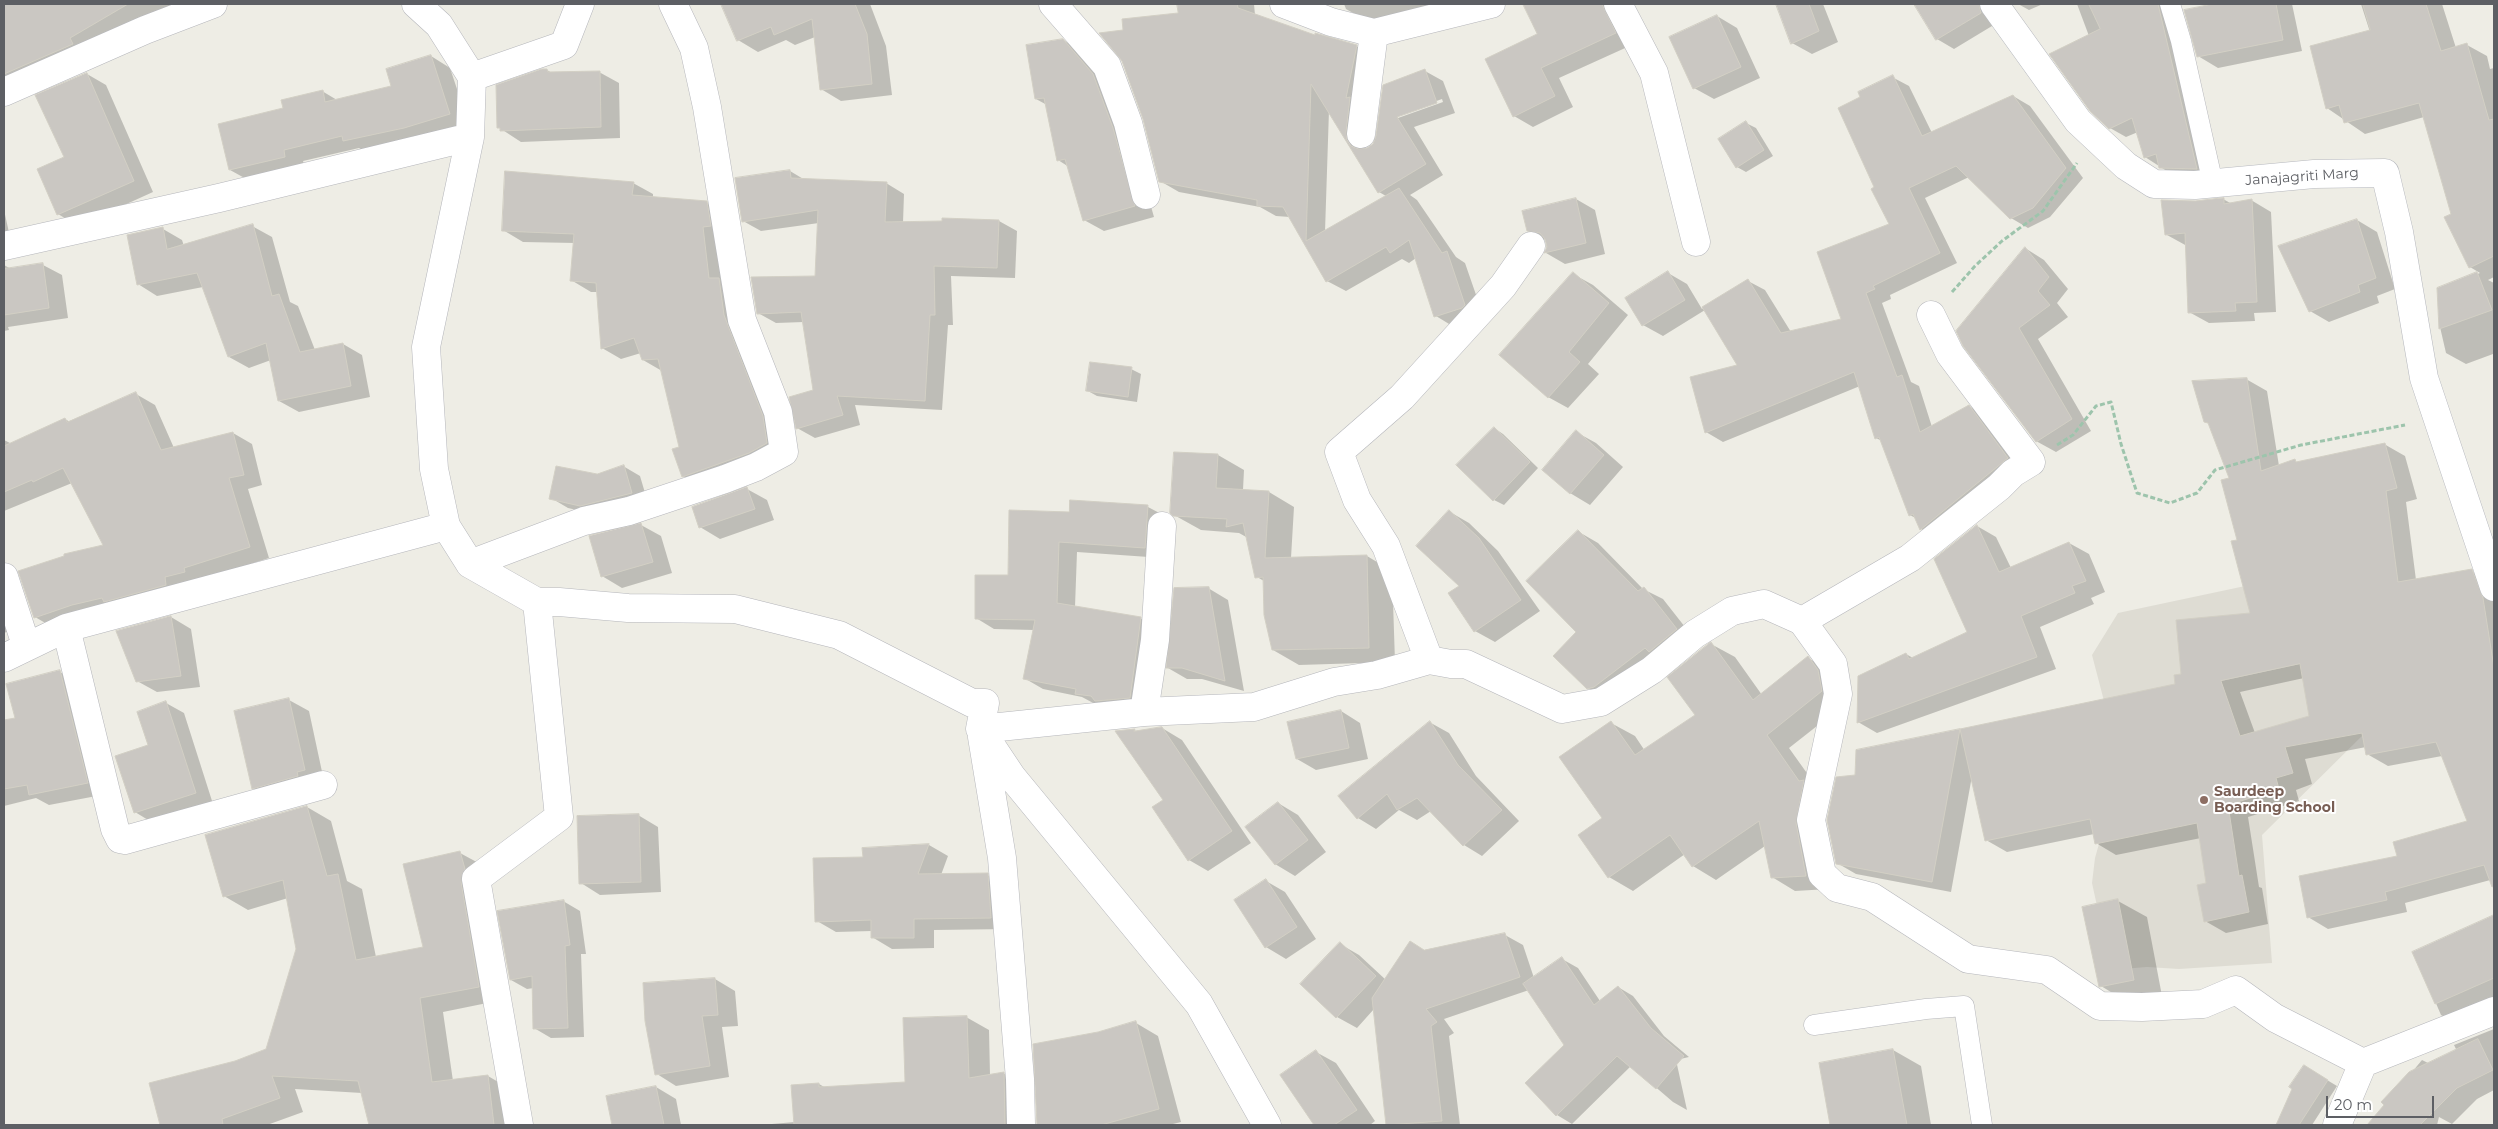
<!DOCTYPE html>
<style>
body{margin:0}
#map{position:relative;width:2498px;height:1129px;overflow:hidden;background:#eeede5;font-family:Montserrat,sans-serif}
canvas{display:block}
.frame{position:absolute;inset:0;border:5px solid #5d5f64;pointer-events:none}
.scale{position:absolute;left:2326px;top:1096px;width:108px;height:22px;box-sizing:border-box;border:2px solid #5d5f64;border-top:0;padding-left:6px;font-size:15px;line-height:18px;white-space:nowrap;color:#5d5f64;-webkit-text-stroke:4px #fff;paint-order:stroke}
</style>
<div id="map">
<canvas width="2498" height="1129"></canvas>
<div class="frame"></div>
<div class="scale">20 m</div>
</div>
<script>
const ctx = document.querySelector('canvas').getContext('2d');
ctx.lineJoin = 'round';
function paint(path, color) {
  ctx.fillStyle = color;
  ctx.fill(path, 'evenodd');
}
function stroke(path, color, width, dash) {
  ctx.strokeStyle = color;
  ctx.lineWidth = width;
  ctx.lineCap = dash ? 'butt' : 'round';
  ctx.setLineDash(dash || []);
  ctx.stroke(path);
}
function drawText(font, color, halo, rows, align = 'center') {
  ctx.font = font + ' Montserrat,sans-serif';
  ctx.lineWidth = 4;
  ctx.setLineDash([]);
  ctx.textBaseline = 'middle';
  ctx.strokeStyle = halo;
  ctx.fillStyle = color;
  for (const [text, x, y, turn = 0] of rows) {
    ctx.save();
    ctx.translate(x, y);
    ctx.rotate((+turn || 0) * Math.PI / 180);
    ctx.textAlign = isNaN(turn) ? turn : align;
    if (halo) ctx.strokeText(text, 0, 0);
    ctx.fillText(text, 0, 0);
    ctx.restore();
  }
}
paint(new Path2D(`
 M2330,568L2362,736L2262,835L2272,963L2179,969L2147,967L2111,970L2092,883L2095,858L2121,766L2092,655L2118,613Z`), '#dedcd3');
paint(new Path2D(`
 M4,4H191L4,95Z
 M723,4H870L886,46L892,95L841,101L821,89L815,37L795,45L786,40L758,52L738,40Z
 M1179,4H1254L1255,15L1315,36L1356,46L1375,56L1365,150L1375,144L1425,71L1443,81L1455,113L1414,127L1443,175L1410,195L1417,200L1456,257L1465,263L1483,315L1454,327L1436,316L1416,258L1409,263L1402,259L1346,291L1327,281L1290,217L1276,216L1260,207L1179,192L1160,181L1124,31L1180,14ZM1442,99L1443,102L1398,118V115ZM1329,110L1379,192L1386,196L1325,232Z
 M1344,4H1445L1389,26L1365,20L1346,9Z
 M1524,4H1616L1634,44L1559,78L1573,107L1533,127L1514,116L1539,35Z
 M1777,4H1823L1838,42L1812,54L1792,43Z
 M1916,4H1999L1997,23L1954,49L1937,39Z
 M2018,4H2043L2029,10Z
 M2077,4H2173L2213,178L2176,177L2145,157L2138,132L2126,137L2110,128L2089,36Z
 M2219,4H2292L2302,51L2218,68L2198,56L2186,11Z
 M2361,4H2442L2456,48L2467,45L2487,56L2490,69L2494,68V277L2488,280L2494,283V357L2493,354L2466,364L2446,353L2440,327L2439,289L2480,273L2470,267L2452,215L2424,117L2365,134L2327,108L2370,32Z
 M1717,16L1737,28L1760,78L1714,99L1694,88Z
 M1063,40L1083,52L1113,87L1132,140L1154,217L1104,231L1084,220L1069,167L1058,160L1047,105L1036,99Z
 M431,56L450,68L469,125L364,151L359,148L303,161L305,168L250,181L230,170L322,91L337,100L393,87Z
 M547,70L552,73L599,72L619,83L620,138L521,142L498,127Z
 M87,74L106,85L153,192L78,226L58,214L66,157Z
 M1892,77L1909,86L1932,133L2013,96L2030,106L2083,178L2050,217L2028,228L2011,218L1969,177L1925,198L1957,263L1890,295L1891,299L1882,303L1911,382L1919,386L1932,427L1969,406L1986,416L2024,468L1938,539L1921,529L1917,519L1910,515L1882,441L1876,438L1860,386L1723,442L1706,432L1738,366L1705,310L1663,336L1643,325L1668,273L1687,284L1702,309L1748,281L1765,290L1791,332L1843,319L1890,225L1876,188L1862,98Z
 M1746,123L1756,128L1773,156L1746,172L1737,167Z
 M790,171L805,180L886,183L904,194L903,223L943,222V219L999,221L1017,231L1015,278L951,276L953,325H948L942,410L855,405L860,425L815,438L797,428L814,391L804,322L776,323L758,313L816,277L819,223L761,231L743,221Z
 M633,183L653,194V198L706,202L726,214L786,455L702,487L683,476L681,448L662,371L643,360L641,353L621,359L602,348L598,292H591L571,280L575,243L523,242L503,230Z
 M1576,199L1595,210L1605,254L1565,264L1546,253L1547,241L1528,230Z
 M2223,199L2232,204L2251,200L2271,212L2276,312L2254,313L2255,321L2209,323L2189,312L2187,246L2167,235L2195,202Z
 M4,210L12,246L4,257Z
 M2357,220L2377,232L2395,289L2377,296L2379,303L2329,322L2310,311Z
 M252,226L272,237L290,302L298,306L315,350L343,344L362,355L370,397L299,412L279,401L271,360L249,368L229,357L203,287L157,296L138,284L163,229L182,240L184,246Z
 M2025,248L2044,260L2068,289L2057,303L2068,317L2038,339L2091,431L2056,452L2036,441L1964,345Z
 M4,265L11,269L43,265L62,275L68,318L8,327L9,330L4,331Z
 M1573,274L1593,285L1628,315L1588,364L1599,374L1568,408L1548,397Z
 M1131,369L1141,374L1137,402L1097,396L1088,391Z
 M2246,379L2267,391L2279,466L2294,461L2299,463L2384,444L2405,456L2417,499L2406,502L2416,580L2471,571L2492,583L2494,588V879L2405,903L2407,912L2328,929L2308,917L2399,857L2468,822L2442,756L2388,766L2367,754L2366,747L2305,759L2312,784L2296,790L2299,801L2248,817L2259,887L2262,888L2268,924L2226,933L2205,921L2208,884L2201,838L2116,855L2096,843L2094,834L2007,852L1986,840L1972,776L1951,892L1856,874L1837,863L1856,776L1959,730L1962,732L2177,685L2182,675L2252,614L2230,479L2210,424L2205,421ZM2304,678L2311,717L2255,733L2240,692Z
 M136,394L155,405L174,448L233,433L252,444L262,485L248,489L269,558L54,628L35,617L105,546L72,483L4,511V440L12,444L65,419L70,422Z
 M1494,428L1503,434L1538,468L1504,505L1494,500Z
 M1576,432L1596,443L1623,467L1590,505L1570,493Z
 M1218,455L1244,470L1243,490L1269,492L1294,507L1291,558L1367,556L1392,571L1395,662L1299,665L1273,650L1264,581L1257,577L1248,538L1239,533L1201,530L1174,515Z
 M623,466L640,476L648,503L598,515L568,508L551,498Z
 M747,489L767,500L774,520L720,539L700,527Z
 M1071,501L1148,507L1167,517L1163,558L1077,552L1075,607L1140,618L1159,629L1149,708L1095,704L1082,697L1043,689L1024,678L1034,630L994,629L976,618L1009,576L1070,513Z
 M1450,512L1469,523L1498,551L1540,611L1495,642L1475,631L1461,586Z
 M641,525L661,536L672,573L622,588L602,576Z
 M1977,526L1996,537L2011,568L2069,543L2089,554L2105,592L2091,598L2094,604L2040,627L2056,669L1877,733L1858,722L1906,654L1913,658L1968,633Z
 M1579,532L1598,543L1643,589L1663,599L1696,641L1608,699L1588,688Z
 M4,577L19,627L4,633Z
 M1208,588L1228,600L1244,691L1202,679H1187L1168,668Z
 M171,617L191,629L200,687L157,692L137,681Z
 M1711,644L1735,657L1762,695L1808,658L1832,671L1845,704L1789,748L1819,790V837L1829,889L1795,891L1772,877L1765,846L1716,880L1693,866L1685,854L1633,891L1609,877L1603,818L1611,723L1635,736L1645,751L1697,715Z
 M60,672L80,683L107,794L49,805L36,798L4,806V721L16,719Z
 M289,700L309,711L324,781L272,799L253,788Z
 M166,703L184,713L213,804L153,823L135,812L150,746Z
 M1341,711L1360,723L1368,759L1316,770L1297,759Z
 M1431,723L1449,733L1476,776L1519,821L1482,856L1464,845L1431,811L1417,820L1399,810L1376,829L1358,818Z
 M1162,728L1182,740L1251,843L1208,871L1189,860L1165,800L1118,732L1134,730L1138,732Z
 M1278,803L1298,815L1326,852L1295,876L1275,864Z
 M307,807L331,821L347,881L362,889L376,957L424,948L460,853L484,866L502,1000L443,1012L453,1081L488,1076L512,1090L516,1125H370L362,1093L295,1089L303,1112L267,1125H177L163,1081L236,1062L267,1050L298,949L288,898L248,910L224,896Z
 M638,815L658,827L661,892L600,895L581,883Z
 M929,845L948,856L941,875H987L1007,886L1010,929L934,930V948L892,949L872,937V931L836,932L817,921L864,858Z
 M1266,881L1285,892L1316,939L1286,959L1266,947Z
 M563,901L580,911L586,954H581L584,1037L551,1038L534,1028V988L527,989L511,980Z
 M2118,901L2147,917L2162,996L2129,1003L2101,986Z
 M2494,917V1013L2461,1026L2441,1015L2414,952Z
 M1505,935L1523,945L1534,978L1562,959L1578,968L1600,1001L1618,987L1633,996L1664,1036L1689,1057L1676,1060L1687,1110L1673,1102L1631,1066L1572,1124L1557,1115L1566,1046L1529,990L1444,1019L1454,1033L1449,1036L1460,1125H1387L1374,1009L1357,1028L1337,1017L1302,984L1340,944L1359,955L1386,980L1425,951Z
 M715,979L735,991L738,1026L722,1027L729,1077L676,1086L657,1074Z
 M966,1017L989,1030L990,1075L1003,1073L1026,1086L1027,1125H760L795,1122L819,1084L826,1088L906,1083Z
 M1136,1023L1158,1036L1181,1122L1169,1125H1038L1034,1045L1099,1033Z
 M2494,1029V1090L2477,1099L2452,1124L2439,1117L2437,1125H2368L2422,1060L2430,1064L2457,1051L2454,1045Z
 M1893,1050L1921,1066L1931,1125H1832L1820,1064Z
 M1316,1052L1336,1063L1375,1121L1370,1125H1315L1281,1076Z
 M2322,1077L2337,1086L2312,1125H2278L2294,1088Z
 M656,1087L676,1099L681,1125H613L608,1097Z`), '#0003');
const building = new Path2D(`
 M4,4H128L70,38L73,44L4,74Z
 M721,4H855L867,34L872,84L820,90L812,19L774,35L771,27L737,41Z
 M1177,4H1237L1238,8L1315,35V33L1357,45L1346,98L1350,97L1346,132L1347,140L1351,146L1359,149L1367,148L1373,144L1376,136L1383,85L1425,69L1437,103L1397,117L1426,164L1378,193L1311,84L1306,241L1399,188L1442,253L1447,251L1465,305L1462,308L1434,317L1409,240L1390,253L1386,247L1326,282L1283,207L1257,206V200L1159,182L1143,119L1122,61L1099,33L1123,30L1122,19L1178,13Z
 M1523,4H1602L1616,33L1541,68L1555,96L1513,117L1485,59L1537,34Z
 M1776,4H1809L1819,31L1791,44Z
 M1914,4H1979L1981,13L1936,40Z
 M2089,4H2158L2197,169L2159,168L2156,154L2144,158L2132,118L2109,129L2090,111L2049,54L2100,29Z
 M2213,4H2276L2283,40L2197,57L2184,10Z
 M2363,4H2426L2441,51L2467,43L2489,120L2494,119V256L2469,268L2444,217L2451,214L2419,103L2344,123L2339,105L2326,109L2310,46L2370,30Z
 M1717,15L1741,67L1693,89L1669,37Z
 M1063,39L1093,74L1113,128L1135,206L1083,221L1065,159L1057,161L1044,98L1035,99L1026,45Z
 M431,55L450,114L404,128L343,141L342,136L284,150L285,157L229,170L218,124L283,108L281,100L323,90L325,102L391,86L386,69Z
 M542,69H547L548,72L600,71L601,127L500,131V128H497L496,85Z
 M87,73L134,181L57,215L37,169L64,157L35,95Z
 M1893,75L1922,136L2013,95L2066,168L2033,208L2010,219L1956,166L1909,188L1940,253L1873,286L1875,289L1866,293L1897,377L1902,375L1920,432L1969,405L2008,458L1920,530L1913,514L1909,516L1879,437L1875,439L1854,372L1705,433L1690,377L1737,365L1702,307L1748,279L1781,333L1841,319L1817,252L1889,224L1871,189L1874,187L1838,108L1860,97L1858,92Z
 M1746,121L1764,150L1736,168L1718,139Z
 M790,170L791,178L887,182L885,222L942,221V218L999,220L997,268L934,266L935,315H930L925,401L837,396L843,415L796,429L789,397L813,390L801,312L757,314L751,277L815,276L818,210L742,222L735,178Z
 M505,171L634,182L632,195L707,201L711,226L703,227L709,278H719L724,315L763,416L767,443L749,453L682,477L672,449L679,447L658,359L642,360L634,338L601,349L596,283L570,281L574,234L502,231Z
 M1576,198L1586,243L1544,253L1547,247L1545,239L1540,233L1527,231L1522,211Z
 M2224,198V204L2252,199L2257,302L2235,303L2236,311L2188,313L2185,233L2165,235L2161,200L2195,201Z
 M2357,219L2376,278L2358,285L2360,292L2309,312L2278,246Z
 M253,224L272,296L279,294L300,352L343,343L351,386L278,401L266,343L228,357L197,273L137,285L127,235L163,227L167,249Z
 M2025,247L2049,277L2038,291L2050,305L2019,328L2072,419L2036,442L1963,346L1956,331Z
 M43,263L49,308L4,315V269Z
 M1668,271L1685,300L1642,326L1625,298Z
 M1573,272L1609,303L1569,352L1580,362L1548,398L1499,355Z
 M2477,272L2492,310L2439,329L2437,288Z
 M1090,362L1132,367L1128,397L1086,391Z
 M2247,378L2261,471L2295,459L2296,462L2385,443L2397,488L2386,491L2398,582L2472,569L2483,598L2494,668V886L2492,887L2484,865L2385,892L2387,900L2307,918L2299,876L2397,856L2393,842L2467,821L2436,742L2366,755L2362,733L2285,747L2293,773L2276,778L2279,789L2228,805L2239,876L2242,875L2249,912L2204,922L2197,885L2206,883L2197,823L2095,844L2090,819L1985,841L1960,729L2175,684L2174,675L2181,674L2176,620L2250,613L2231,541L2237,540L2221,480L2229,478L2208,423L2204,422L2192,381ZM2300,664L2309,716L2240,736L2221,681Z
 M136,392L161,450L233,432L244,475L229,478L250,547L184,568L185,572L165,577L166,585L104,602L102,598L72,605L34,618L18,571L64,556V554L103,545L63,468L33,482L32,480L4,492V446L65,418L67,422Z
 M1494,427L1530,462L1493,501L1456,465Z
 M1576,430L1604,455L1570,494L1542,470Z
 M1174,452L1218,454L1216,488L1269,491L1265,558L1367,555L1369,648L1272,650L1264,615L1263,577L1255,578L1243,523L1226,527L1227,519L1173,516L1170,513Z
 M624,465L632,493L580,506L549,499L556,466L597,474Z
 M747,487L755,509L699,528L692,507Z
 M1070,500L1148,505L1145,548L1059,542L1057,603L1141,617L1130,698L1095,701L1091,696L1075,694L1076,689L1023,679L1035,620L975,619V575H1008L1009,510L1069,512Z
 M1449,510L1479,538L1521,600L1474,632L1448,593L1459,586L1416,546Z
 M641,523L653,562L601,577L589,536Z
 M1977,525L1999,572L2069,542L2086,581L2072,586L2075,593L2021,616L2037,657L1857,723L1858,676L1906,653L1909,659L1967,632L1934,559Z
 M1578,530L1638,591L1644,587L1677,629L1649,652L1645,648L1594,687L1587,689L1553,656L1576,632L1526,581Z
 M1209,587L1225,681L1182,668H1166L1174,588Z
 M171,616L181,676L136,682L116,631Z
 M1711,642L1753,700L1808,656L1818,670L1822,691L1767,735L1799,781L1804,780L1796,823L1806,876L1771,878L1759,821L1692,867L1670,835L1608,878L1578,835L1602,818L1559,757L1611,721L1635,755L1695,715L1667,677Z
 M60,670L88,783L29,795L27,785L4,789V720L15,718L6,684Z
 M289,698L305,770L297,772L298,776L252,789L234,711Z
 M166,701L196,793L134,813L115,756L148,745L137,712Z
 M1341,710L1349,748L1296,759L1287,722Z
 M1430,721L1458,765L1502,810L1463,846L1417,798L1397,810L1387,794L1357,819L1338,796Z
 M1162,727L1232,831L1188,861L1152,807L1163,800L1115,731L1135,729L1134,731Z
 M1960,729L1932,882L1836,864L1827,820L1836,777L1855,775L1856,750Z
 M1278,802L1308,840L1275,865L1245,827Z
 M307,806L327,876L338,874L356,960L423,947L403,864L460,851L465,869L461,882L479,987L420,998L432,1082L488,1075L494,1125H369L358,1081L272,1076L280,1098L222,1119L223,1125H160L149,1083L235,1061L266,1049L296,949L283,880L223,897L205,835Z
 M639,814L641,882L579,884L577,816Z
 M929,844L918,874L988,873L991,918L914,919V938H871V920L815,922L813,858L863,857L862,848Z
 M1266,879L1297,927L1265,948L1234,900Z
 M2118,899L2134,980L2099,987L2082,907Z
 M564,900L570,945L565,946L568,1028L533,1029L532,976L510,980L497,911Z
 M2494,915V978L2435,1004L2412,952Z
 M1505,933L1520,977L1426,1009L1437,1022L1431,1026L1442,1121L1386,1125L1372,998L1410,941L1424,950Z
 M1340,942L1376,976L1336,1018L1300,984Z
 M1562,957L1594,1005L1618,986L1651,1028L1684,1056L1656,1089L1617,1056L1556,1116L1525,1083L1564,1045L1523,984Z
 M715,978L718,1015L702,1016L710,1066L655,1075L645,1021L643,983Z
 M967,1016L969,1078L1004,1072L1005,1125H794L791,1085L819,1083V1087L905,1082L903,1018Z
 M1136,1021L1159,1109L1101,1125H1037L1033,1044L1098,1032Z
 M2478,1039L2493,1070L2457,1088L2420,1125H2367L2384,1105L2381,1102L2409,1072Z
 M1893,1049L1907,1125H1830L1819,1063Z
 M1316,1050L1357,1110L1334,1125H1314L1280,1075Z
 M2304,1065L2328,1080L2299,1125H2276L2292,1089L2289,1087Z
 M656,1086L664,1125H612L606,1096Z`);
paint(building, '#cac7c2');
stroke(building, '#d2cfc4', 1);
const lane = new Path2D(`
 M2170,4L2181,41L2213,184
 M1814,1025L1926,1009L1964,1006L1982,1125`);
const street = new Path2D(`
 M416,4L439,25L472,77L470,137L426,347L434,469L446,526L470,564L537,602H559L628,608L735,609L839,635L972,703H985L980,729L1144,712
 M1053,4L1107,66L1128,123L1146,195
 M1284,4L1331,22L1374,33L1361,134
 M1618,4L1654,73L1696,242
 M1374,33L1491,4
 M472,77L564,45L580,4
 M4,92L145,30L213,4
 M4,246L219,198L470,137
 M1162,526L1155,640L1144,712L1254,707L1334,682L1377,675L1429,660L1451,664H1466L1562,709L1601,702L1652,670L1695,634L1732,611L1764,604L1802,621L1833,664L1838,694L1811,820L1822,874L1837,888L1872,897L1968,959L2047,970L2100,1006L2142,1007L2203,1004L2236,990L2275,1018L2363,1063
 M470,564L584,521L629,511L725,479L756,467L784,452L778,412L742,320L707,107L694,48L673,4
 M4,577L26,645
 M1802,621L1910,558L1999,487L2013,473L2031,462L1950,354L1931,315
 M66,628L115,829L120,839L125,840L323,785
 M4,658L66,628L446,526
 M1429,660L1386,546L1357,500L1339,452L1402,397L1503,286L1531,246
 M980,729L1012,777L1199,1004L1267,1125
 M982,737L1002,858L1020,1079L1021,1125
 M519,1125L476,879L559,817L537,602
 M2337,1125L2363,1063L2494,1011`);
const secondary = new Path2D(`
 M1994,4L2078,121L2126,166L2154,184L2195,185L2314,174L2385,173L2399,232L2424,378L2494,587`);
stroke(lane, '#b5b6bb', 21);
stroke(street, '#b5b6bb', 29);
stroke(secondary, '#b6b8be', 29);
stroke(new Path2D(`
 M1952,292L1975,266L2002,241L2043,211L2077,163
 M2057,445L2073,435L2096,406L2111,402L2121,444L2137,493L2170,503L2197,493L2215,470L2301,445L2405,425`), '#9dc4ac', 3, [5, 2.5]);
stroke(lane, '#fff', 20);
stroke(street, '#fff', 28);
stroke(secondary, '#fff', 28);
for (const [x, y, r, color] of [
 [2204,800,5,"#8d6e63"]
]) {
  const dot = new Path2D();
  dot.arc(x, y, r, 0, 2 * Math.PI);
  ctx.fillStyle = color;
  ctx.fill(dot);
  stroke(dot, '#fff', 2);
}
drawText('14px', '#5d5f64', '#fff', [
 ["Janajagriti Marg",2302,177,-4]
]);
drawText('bold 14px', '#785e54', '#fff', [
 ["Saurdeep",2214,792],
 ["Boarding School",2214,808]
], 'left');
</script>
